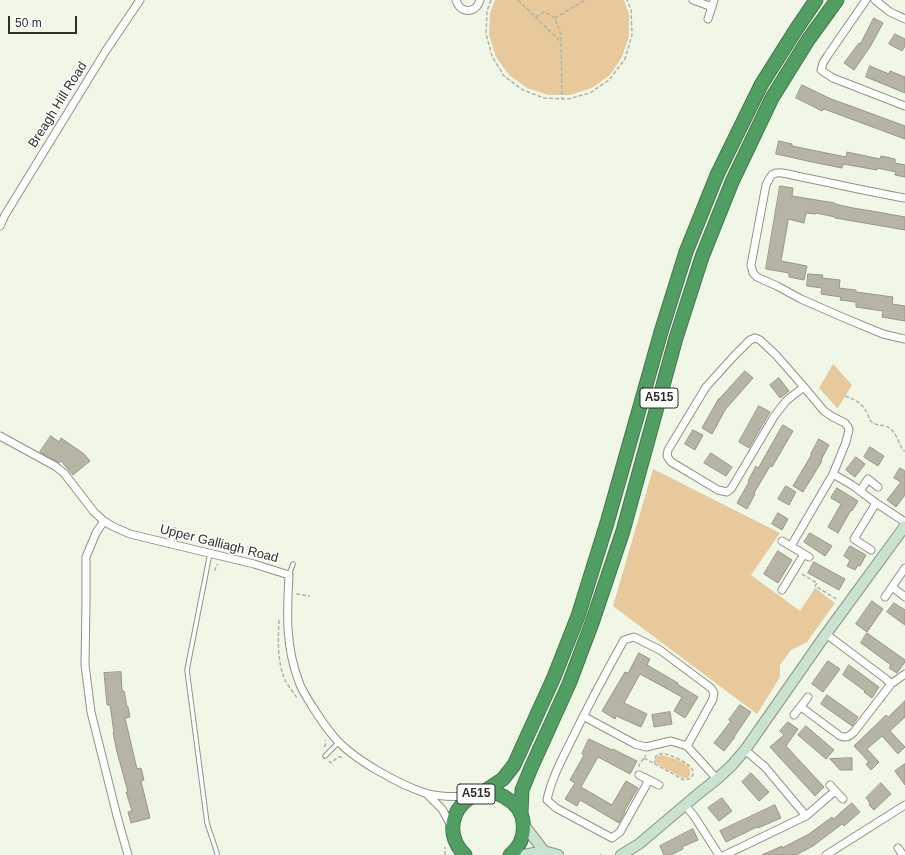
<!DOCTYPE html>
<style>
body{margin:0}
#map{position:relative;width:905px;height:855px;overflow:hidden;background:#f0f7e7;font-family:Helvetica,sans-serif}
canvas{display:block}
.scale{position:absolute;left:8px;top:16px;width:69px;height:18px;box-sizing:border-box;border:2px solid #2d2f29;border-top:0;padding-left:5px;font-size:12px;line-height:14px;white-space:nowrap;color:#2d2f29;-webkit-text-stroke:3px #fff;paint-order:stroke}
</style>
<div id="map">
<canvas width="905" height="855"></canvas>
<div class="scale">50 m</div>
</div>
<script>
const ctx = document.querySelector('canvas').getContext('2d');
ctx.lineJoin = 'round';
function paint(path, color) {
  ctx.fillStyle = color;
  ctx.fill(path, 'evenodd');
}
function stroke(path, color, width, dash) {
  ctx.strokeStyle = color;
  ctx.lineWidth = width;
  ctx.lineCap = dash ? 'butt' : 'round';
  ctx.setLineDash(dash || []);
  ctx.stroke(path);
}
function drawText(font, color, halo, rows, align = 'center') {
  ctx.font = font + ' Helvetica,sans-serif';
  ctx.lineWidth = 3;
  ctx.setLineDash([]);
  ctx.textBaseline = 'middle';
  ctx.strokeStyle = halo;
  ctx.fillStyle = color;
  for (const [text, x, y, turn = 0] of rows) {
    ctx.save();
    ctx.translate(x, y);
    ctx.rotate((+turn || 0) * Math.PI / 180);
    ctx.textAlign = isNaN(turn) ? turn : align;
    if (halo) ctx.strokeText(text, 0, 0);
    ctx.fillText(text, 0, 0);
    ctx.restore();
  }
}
paint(new Path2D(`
 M495,0H624L629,14V36L622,57L610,75L592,88L570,95H548L527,88L509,75L496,57L489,35L490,13Z
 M833,364L852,385L838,408H837L819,388Z
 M653,469L780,533L751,575L800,611L815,588L835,603L807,642L791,650L780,665V677L757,714L613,606Z
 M661,755C671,757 699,764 688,778H683L657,764L655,760L658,756Z`), '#e8c99c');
const building = new Path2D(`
 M874,18L883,23L870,47L854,70L844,63L859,43L860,44Z
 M895,34L905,39V46L902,51L889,44Z
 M870,66L889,74L890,71L905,77V93L866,77Z
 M802,85L831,99L848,105L905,126V139L824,109L822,111L796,98Z
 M779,141L792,144V146L846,157L847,152L880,159L881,156L895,159V163L905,165V177L895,175L896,172L877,168V170L843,164L842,168L812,162L776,154Z
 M780,186L793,188L792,196L835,203V204L853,208L872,211L905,217V230L853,221L835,218V217L816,213V214L806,213L804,223L788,219V221L781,261L807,266L804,280L789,277V273L766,269Z
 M808,274L823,275L822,278L840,280L839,288L856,290V292L893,297L892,304L905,306V321L882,317L883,311L856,307V302L840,300L841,297L821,294L822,288L807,286Z
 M745,371L753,378L725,410L712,434L702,428L719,398V399Z
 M779,378L789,391L780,398L770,385Z
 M759,406L770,412L749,448L739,442Z
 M783,425L793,431L772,467L770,466L754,493L755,494L747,509L737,503L749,482L748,481L756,466L758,468Z
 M693,430L703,435L695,450L685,444Z
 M51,436L59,442L61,438L84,454L90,461L73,475L61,461L59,463L40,452Z
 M819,439L829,445L821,460L822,461L803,492L793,486L812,454H811Z
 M870,447L884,456L878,466L864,457Z
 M711,453L732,467L726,476L704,463Z
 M856,457L865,464L855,477L846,470Z
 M900,468L905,471V495L896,507L887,500L901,482L894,478Z
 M786,486L796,492L789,505L778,499Z
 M837,488L858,501L852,511L851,510L838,533L828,527L841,504L831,498Z
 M778,513L788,519L782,530L772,524Z
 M810,533L832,546L825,556L804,542Z
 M850,546L866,555L860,566L858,565L855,570L847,566L850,560L844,556Z
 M778,551L792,560L778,583L764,574Z
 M814,562L845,579L839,590L808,573Z
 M872,601L883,609L867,632L856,624Z
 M894,603L905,610V625L887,612Z
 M867,633L905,660V662L897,673L889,668L891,665L861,643Z
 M639,653L650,659L647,665L678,683L677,684L698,697L685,718L674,711L682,697L640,674L624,703L647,714L641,727L616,716L615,719L602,711L625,672L628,673Z
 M828,661L840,669L823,692L812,684Z
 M849,665L879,687L872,698L864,692L865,691L843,675Z
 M121,672L122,691H124L127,707H128L130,717L125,718L137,769L141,768L144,780L141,781L150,818L131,823L128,812L132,811L126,792H128L117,752L113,733H114L110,705H107L104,673Z
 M827,695L858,717L852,726L821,704Z
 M905,701V717L890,731L905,747L898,754L882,736L867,749L879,762L871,770L866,764L869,762L854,746L886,715L888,717Z
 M740,705L751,712L734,737H735L724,751L714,743L731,721L729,720Z
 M670,712L672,724L654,727L652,715Z
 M788,722L798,729L786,746L824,787L815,796L770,747L784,735L780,731Z
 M806,726L834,750L826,759L798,735Z
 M589,739L612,750L613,749L637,761L630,774L598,757L581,787L612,805L626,781L638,788L624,812H625L619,823L580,800L577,806L565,799L575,783L570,780L584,755L582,754Z
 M852,758V770H840L830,759Z
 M905,764V785L895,771Z
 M751,773L769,792L759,801L742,782Z
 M881,783L891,794L874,810L869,805L870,803L866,798Z
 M722,798L732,811L719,821L708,808Z
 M852,803L860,812L844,826L842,824L813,846L796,855H762L782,846V848L809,834L832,817L833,819Z
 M775,805L781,818L758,828L757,827L726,842L720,831Z
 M693,829L698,840L682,847L683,849L671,855H664L660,846Z`);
paint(building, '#b6b4a4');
stroke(building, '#989687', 1);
const lane = new Path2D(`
 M171,544L174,530
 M210,553L187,670L207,823L217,853V855
 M289,575L293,564
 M325,756L339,742`);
const street = new Path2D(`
 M456,0C460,14 476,14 480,0
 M693,0L712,7
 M866,0L828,55L823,63L821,70L825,73L833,78L905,106
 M875,0L890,12L905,19
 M708,19L714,0
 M905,198C864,191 823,181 782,173C771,172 771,176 766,185L751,265L753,273L757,277L777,286L801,299L842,317L883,334L905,339
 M0,226L5,215L105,52L140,0
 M0,436L55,466L64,473L94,512L104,521L112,526L130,534L254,564L289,575C287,613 285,645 299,682C302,691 308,699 312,706C319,717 326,728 335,738C353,759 398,784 425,793C439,797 455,797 470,796
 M833,474L852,485L876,503L905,522
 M860,491L868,479L878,487
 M104,521L96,533L86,557V602L85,665L91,712L117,816L128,855
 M782,541L809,557
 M791,546L833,474L846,442L849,430L848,427L845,423L833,417L824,411L804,387L776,355L760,340L755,338L750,340L734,356L706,387L668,450L667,456L671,462L678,466L718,490L727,492L731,489L775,415L787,400L804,387
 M871,550L854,539L876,503
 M892,587L905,597
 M782,590L804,554
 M885,597L905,568
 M826,634L886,679L891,684
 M801,707L840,736C846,738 849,737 854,732L891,684L905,674
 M794,715L808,697
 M583,716L635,744L646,747L671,741L687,746L717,779
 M745,750L765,767L806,816
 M639,775L659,785
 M649,780L620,832L612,838L556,808L547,800C551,780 561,761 570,743C587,708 605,674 624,640L634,637L660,650L711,688L714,693L713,699L687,746
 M830,785L843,799
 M426,793L442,809L452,827
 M685,805L694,816L719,855
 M898,848L903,855
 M725,855L806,816L835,791
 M826,855L905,805`);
const secondary = new Path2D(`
 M524,825L544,851
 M524,855L544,851L558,855
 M621,855L639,844L698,794L717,779L732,765L745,750L826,634L905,526`);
const highway = new Path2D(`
 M482,793L503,779L514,765L554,677L578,616L607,523L661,332L686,252L717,175L761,85L795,31L816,0
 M521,813L522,790L531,768L569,684L592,623L623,531L676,338L702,257L732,182L772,98L808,40L837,0
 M465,855C431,822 475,773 509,800C517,805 522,813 523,822C525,835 520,847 510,855`);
stroke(lane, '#8e9385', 5.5);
stroke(street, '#8e9385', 9);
stroke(secondary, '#8e9385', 12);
stroke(highway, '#44774d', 15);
stroke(new Path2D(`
 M491,0L487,11L486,34L492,56L504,76L523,90L544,98L568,99L590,93L609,80L625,59L632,35L631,10L627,0
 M518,0L561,42
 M536,17L544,12L549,14L555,18L561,35L562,99
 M555,18L585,0
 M845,396C857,401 862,402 868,415C869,418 870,421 873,423C876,425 881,425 885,426C896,429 897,441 903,450L905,451
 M214,570H215L216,566L218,564
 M802,574L817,583L815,586L838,600
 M296,594L310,596
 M279,620C278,640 277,661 285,680C288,686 293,692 297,698
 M324,747C326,745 326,742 325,740
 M644,758L684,780L689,779L693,775C693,772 693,771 692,769C688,762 667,752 660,754C655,755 654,760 655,764
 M329,761L331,763L338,757H344
 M639,767V765L646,755
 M601,854V855
 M445,855V847`), '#afb4a8', 1.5, [4, 2]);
stroke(lane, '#fff', 3.5);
stroke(street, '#fff', 7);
stroke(secondary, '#cae2d0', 10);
stroke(highway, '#509e61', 13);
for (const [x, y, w] of [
 [659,398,38],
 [476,794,38]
]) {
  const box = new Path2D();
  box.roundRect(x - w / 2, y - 10, w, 20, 3);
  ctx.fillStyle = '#fff';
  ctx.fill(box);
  stroke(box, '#2d2f29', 1);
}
drawText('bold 12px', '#2d2f29', null, [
 ["A515",659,398],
 ["A515",476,794]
]);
drawText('13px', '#2d2f29', '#fff', [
 ["Breagh Hill Road",58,105,-58],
 ["Upper Galliagh Road",219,544,14]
]);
</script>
